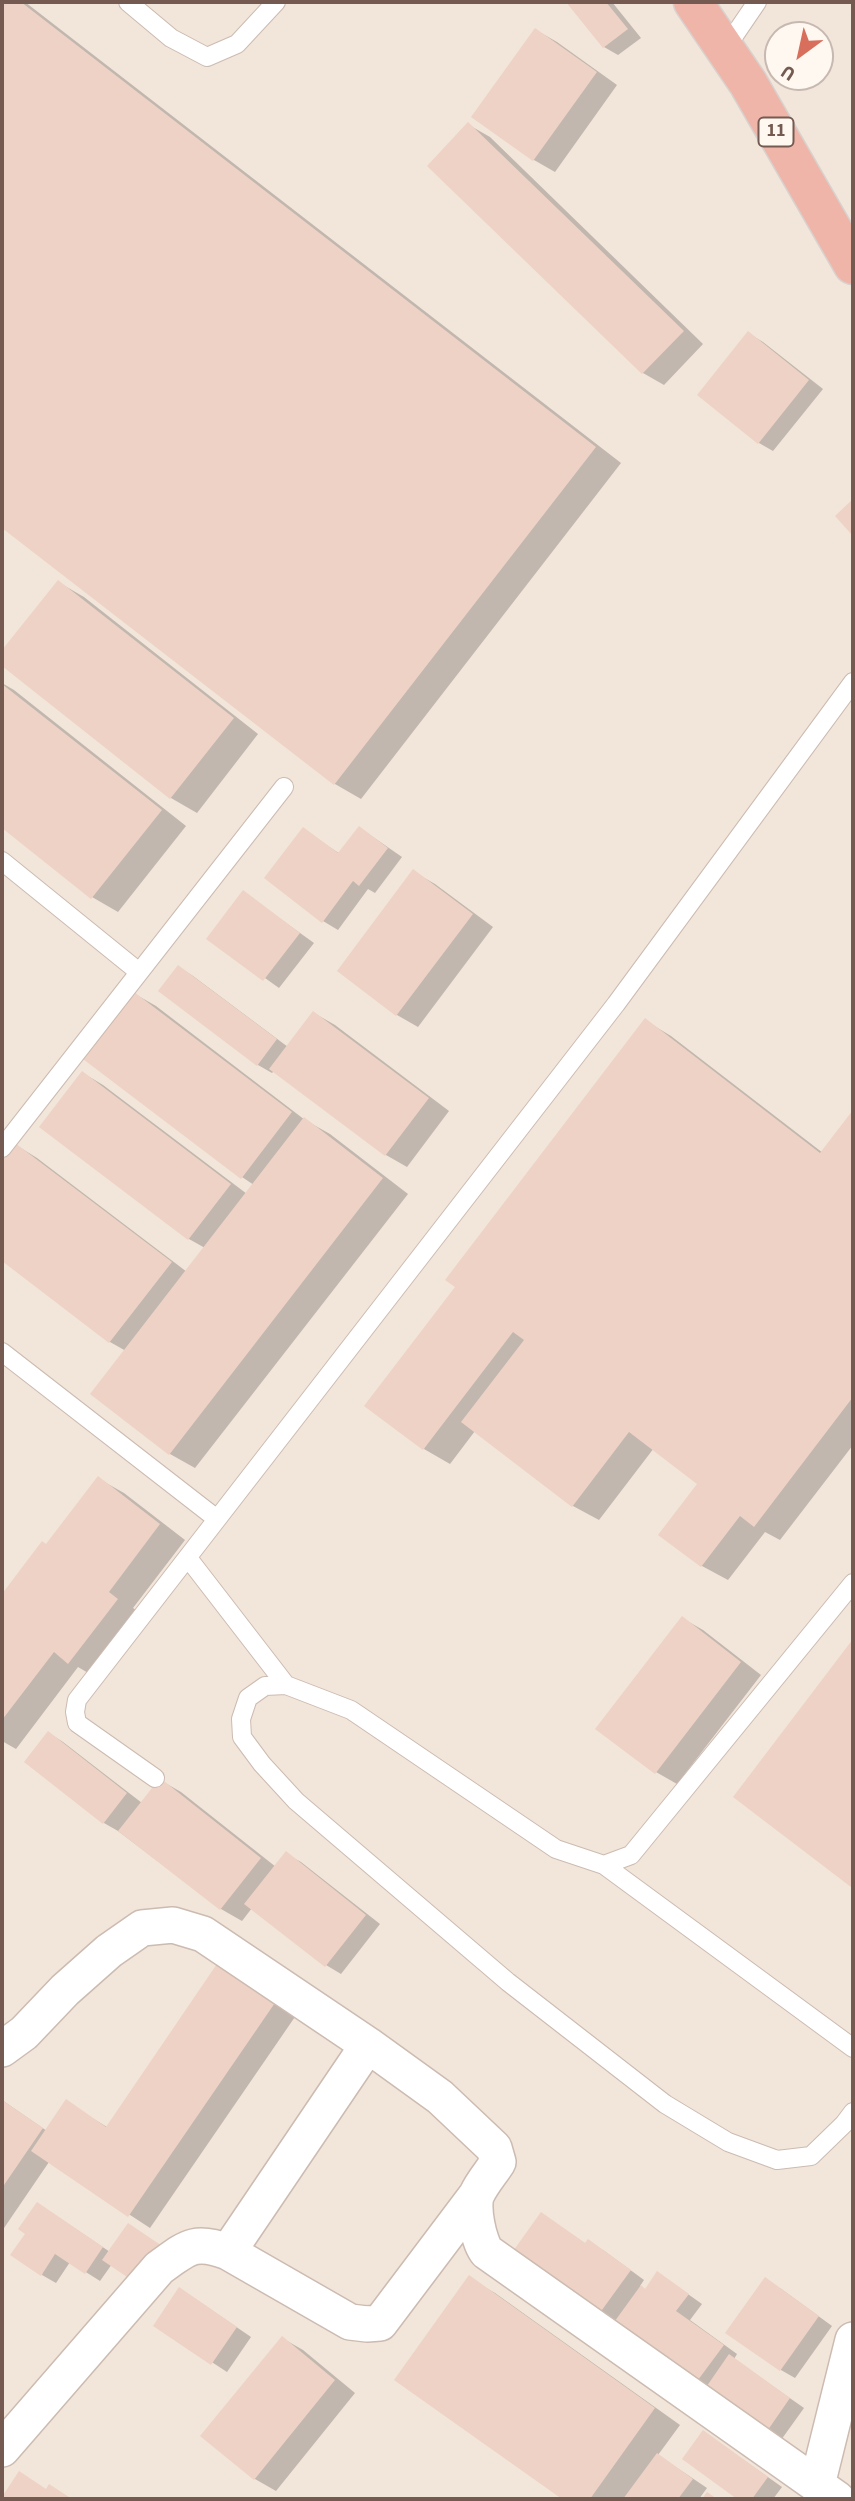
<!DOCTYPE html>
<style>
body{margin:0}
#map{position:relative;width:855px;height:2501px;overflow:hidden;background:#fbf3eb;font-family:"Source Sans 3",sans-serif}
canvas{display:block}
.frame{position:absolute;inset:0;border:4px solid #745a50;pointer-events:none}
.north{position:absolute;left:764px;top:21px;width:70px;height:70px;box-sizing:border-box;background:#fef8f1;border:2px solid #c7b9b1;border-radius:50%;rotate:213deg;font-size:19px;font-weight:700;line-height:28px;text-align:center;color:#745a50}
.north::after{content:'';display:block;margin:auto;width:24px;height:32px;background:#d86f5c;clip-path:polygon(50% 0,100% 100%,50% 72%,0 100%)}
</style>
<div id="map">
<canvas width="855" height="2501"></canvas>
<div class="frame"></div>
<div class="north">U</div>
</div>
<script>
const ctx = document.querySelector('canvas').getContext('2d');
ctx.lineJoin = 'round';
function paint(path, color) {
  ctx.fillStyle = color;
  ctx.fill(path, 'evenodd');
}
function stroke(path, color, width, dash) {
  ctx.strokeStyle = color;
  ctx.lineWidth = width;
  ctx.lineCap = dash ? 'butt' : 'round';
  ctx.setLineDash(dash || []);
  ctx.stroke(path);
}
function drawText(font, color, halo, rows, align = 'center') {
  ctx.font = font + ' "Source Sans 3",sans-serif';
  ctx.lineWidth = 5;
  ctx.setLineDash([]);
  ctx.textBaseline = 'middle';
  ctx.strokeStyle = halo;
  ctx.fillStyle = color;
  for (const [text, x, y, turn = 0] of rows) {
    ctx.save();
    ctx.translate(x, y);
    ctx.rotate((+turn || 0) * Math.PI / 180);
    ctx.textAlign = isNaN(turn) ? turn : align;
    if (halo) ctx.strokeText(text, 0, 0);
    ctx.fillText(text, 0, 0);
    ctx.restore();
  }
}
paint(new Path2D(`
 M2,2H853V2499H2ZM778,35H820V77H778Z`), '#f2e5da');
paint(new Path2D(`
 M2,2H25L621,463L361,799L335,784L2,525Z
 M568,2H612L641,38L618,55L604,47Z
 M536,30L557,42L617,85L555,172L534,160L474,117Z
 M469,125L490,137L703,344L664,385L643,373L429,165Z
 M748,333L763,342L823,389L773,451L759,443Z
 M58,582L84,597L258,734L197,813L171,798L2,664V653Z
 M2,683L14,690L186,826L118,912L92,897L2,826Z
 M360,828L402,857L375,893L368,889L338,930L323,921L303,829L340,854Z
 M414,872L435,884L493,927L418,1027L397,1015L339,971Z
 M243,892L314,943L279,988L209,938Z
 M179,967L193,976L288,1047L314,1013L335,1025L449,1111L407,1167L386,1155L274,1071L272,1073L258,1065Z
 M135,994L156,1006L305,1120L330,1134L408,1194L195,1468L170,1454L126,1351L110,1342L2,1259V1164L16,1145L37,1158L187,1272L205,1248L189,1239L42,1127L83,1073L103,1085L247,1194L254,1185L242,1177Z
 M646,1021L671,1036L823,1153L853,1113V1445L780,1540L765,1532L728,1580L702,1566L661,1534L700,1483L654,1448L599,1520L573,1506L475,1431L450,1464L424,1449L457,1287Z
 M99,1479L124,1493L185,1540L133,1608L143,1615L95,1677L78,1667L16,1749L2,1741V1597L43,1544L47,1546Z
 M682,1618L703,1630L761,1675L677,1784L656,1772Z
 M853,1642V1886L736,1797Z
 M49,1733L63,1742L142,1803L160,1780L181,1792L276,1867L286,1854L301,1862L380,1924L341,1974L326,1965L252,1908L242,1921L221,1909L118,1831L104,1823Z
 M222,1961L299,2011L150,2228L49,2162L2,2231V2100L47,2131L66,2102L107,2127Z
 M52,2213L110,2252L112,2264L100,2281L70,2262L56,2283L42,2275Z
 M542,2214L586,2244L603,2250L644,2280L640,2286L646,2290L658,2273L702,2304L690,2320L737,2354L734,2359L804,2408L776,2447L610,2328Z
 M469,2278L495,2293L680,2425L658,2455L707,2488L699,2499H565L397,2379Z
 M780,2288L832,2326L795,2378L781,2370Z
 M194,2298L251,2337L227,2372L155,2325Z
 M282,2338L303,2350L355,2393L276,2491L255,2479L203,2436Z
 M704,2432L782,2487L773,2499H740L684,2459Z`), '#0003');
paint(new Path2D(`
 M2,2H21L596,447L334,785L2,528Z
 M566,2H606L628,29L603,48Z
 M535,28L597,72L533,161L471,117Z
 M468,122L684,331L642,374L427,166Z
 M748,331L809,380L758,444L697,395Z
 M853,499V536L835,516Z
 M58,580L234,718L170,799L2,666V650Z
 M2,684L162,810L91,899L2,828Z
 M359,826L388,848L359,886L353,881L322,923L264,878L303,827L338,853Z
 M413,869L473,914L396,1016L337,971Z
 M243,890L300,933L263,981L206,939Z
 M178,965L277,1039L257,1066L158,991Z
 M134,992L292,1112L241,1179L83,1059Z
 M313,1011L429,1098L385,1156L269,1069Z
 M645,1018L820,1153L853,1110V1397L754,1527L740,1516L701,1567L658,1535L697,1484L629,1432L572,1507L461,1422L524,1340L513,1332L423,1450L364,1406L455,1287L445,1280Z
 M82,1071L231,1184L188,1240L39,1127Z
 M304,1117L383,1178L169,1455L90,1394Z
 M15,1143L172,1262L109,1343L2,1261V1161Z
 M98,1476L160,1524L109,1592L118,1599L68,1664L54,1652L2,1720V1594L42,1541L46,1544Z
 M682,1616L741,1662L655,1774L595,1729Z
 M853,1639V1884L851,1887L733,1797Z
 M48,1731L127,1793L103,1824L24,1762Z
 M160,1778L261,1858L220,1910L118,1831Z
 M286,1851L366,1915L325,1967L244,1904Z
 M221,1958L279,1997L128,2217L31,2151L66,2099L106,2127Z
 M2,2100L43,2128L2,2188Z
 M37,2202L103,2247L85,2274L55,2254L41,2276L10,2255L25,2234L18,2229Z
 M541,2212L585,2243L588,2239L631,2270L594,2321L506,2261Z
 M128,2223L165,2248L139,2285L102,2260Z
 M657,2271L689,2294L676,2311L724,2345L695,2384L612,2325L641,2285L645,2289Z
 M469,2275L655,2408L590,2499H562L394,2380Z
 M765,2277L819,2316L780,2371L725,2333Z
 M179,2287L237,2327L211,2365L153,2326Z
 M282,2336L335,2380L254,2480L200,2436Z
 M729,2354L790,2398L761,2440L700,2396Z
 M703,2430L768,2477L752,2499H737L682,2459Z
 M657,2453L693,2479L678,2499H623Z
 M19,2471L46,2489L49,2484L72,2499H3L2,2497Z
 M707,2492L717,2499H702Z`), '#eed2c5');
const lane = new Path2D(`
 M128,2L171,38L207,57L237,44L276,2
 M725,49L757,2
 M2,861L139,972
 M2,1148L284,787
 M2,1352L217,1519
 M188,1558L286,1685
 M853,1583L631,1855L604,1865L556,1849L351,1710L286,1685L265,1686L248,1698L241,1719L242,1737L262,1764L296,1801L508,1982L665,2104L728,2142L777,2160L811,2156L844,2124L853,2112
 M155,1778L77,1723L75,1712L77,1700L616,1004L853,682
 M604,1865L853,2048`);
const street = new Path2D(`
 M2,2049L24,2033L65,1990L109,1951L142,1928L173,1925L203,1934L368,2045L440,2097L494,2148L498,2162C491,2173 482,2183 477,2194C471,2205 479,2243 487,2252L837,2499
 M228,2252L368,2045
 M2,2449L159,2268C187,2248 194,2239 228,2252L350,2322L367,2324L380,2323L475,2197
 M817,2485L853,2340`);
const highway = new Path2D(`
 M693,2L748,83L853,265`);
stroke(lane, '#ccbbb1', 20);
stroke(street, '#ccbbb1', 38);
stroke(highway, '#d8d1ce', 41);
stroke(lane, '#fff', 18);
stroke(street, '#fff', 35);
stroke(highway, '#efb5a8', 38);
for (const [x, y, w] of [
 [776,132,35]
]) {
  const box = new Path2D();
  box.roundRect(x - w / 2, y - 14.5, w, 29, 5);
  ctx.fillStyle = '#fef8f1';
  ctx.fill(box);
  stroke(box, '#745a50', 2);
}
drawText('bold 18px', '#745a50', null, [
 ["11",776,132]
]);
</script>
